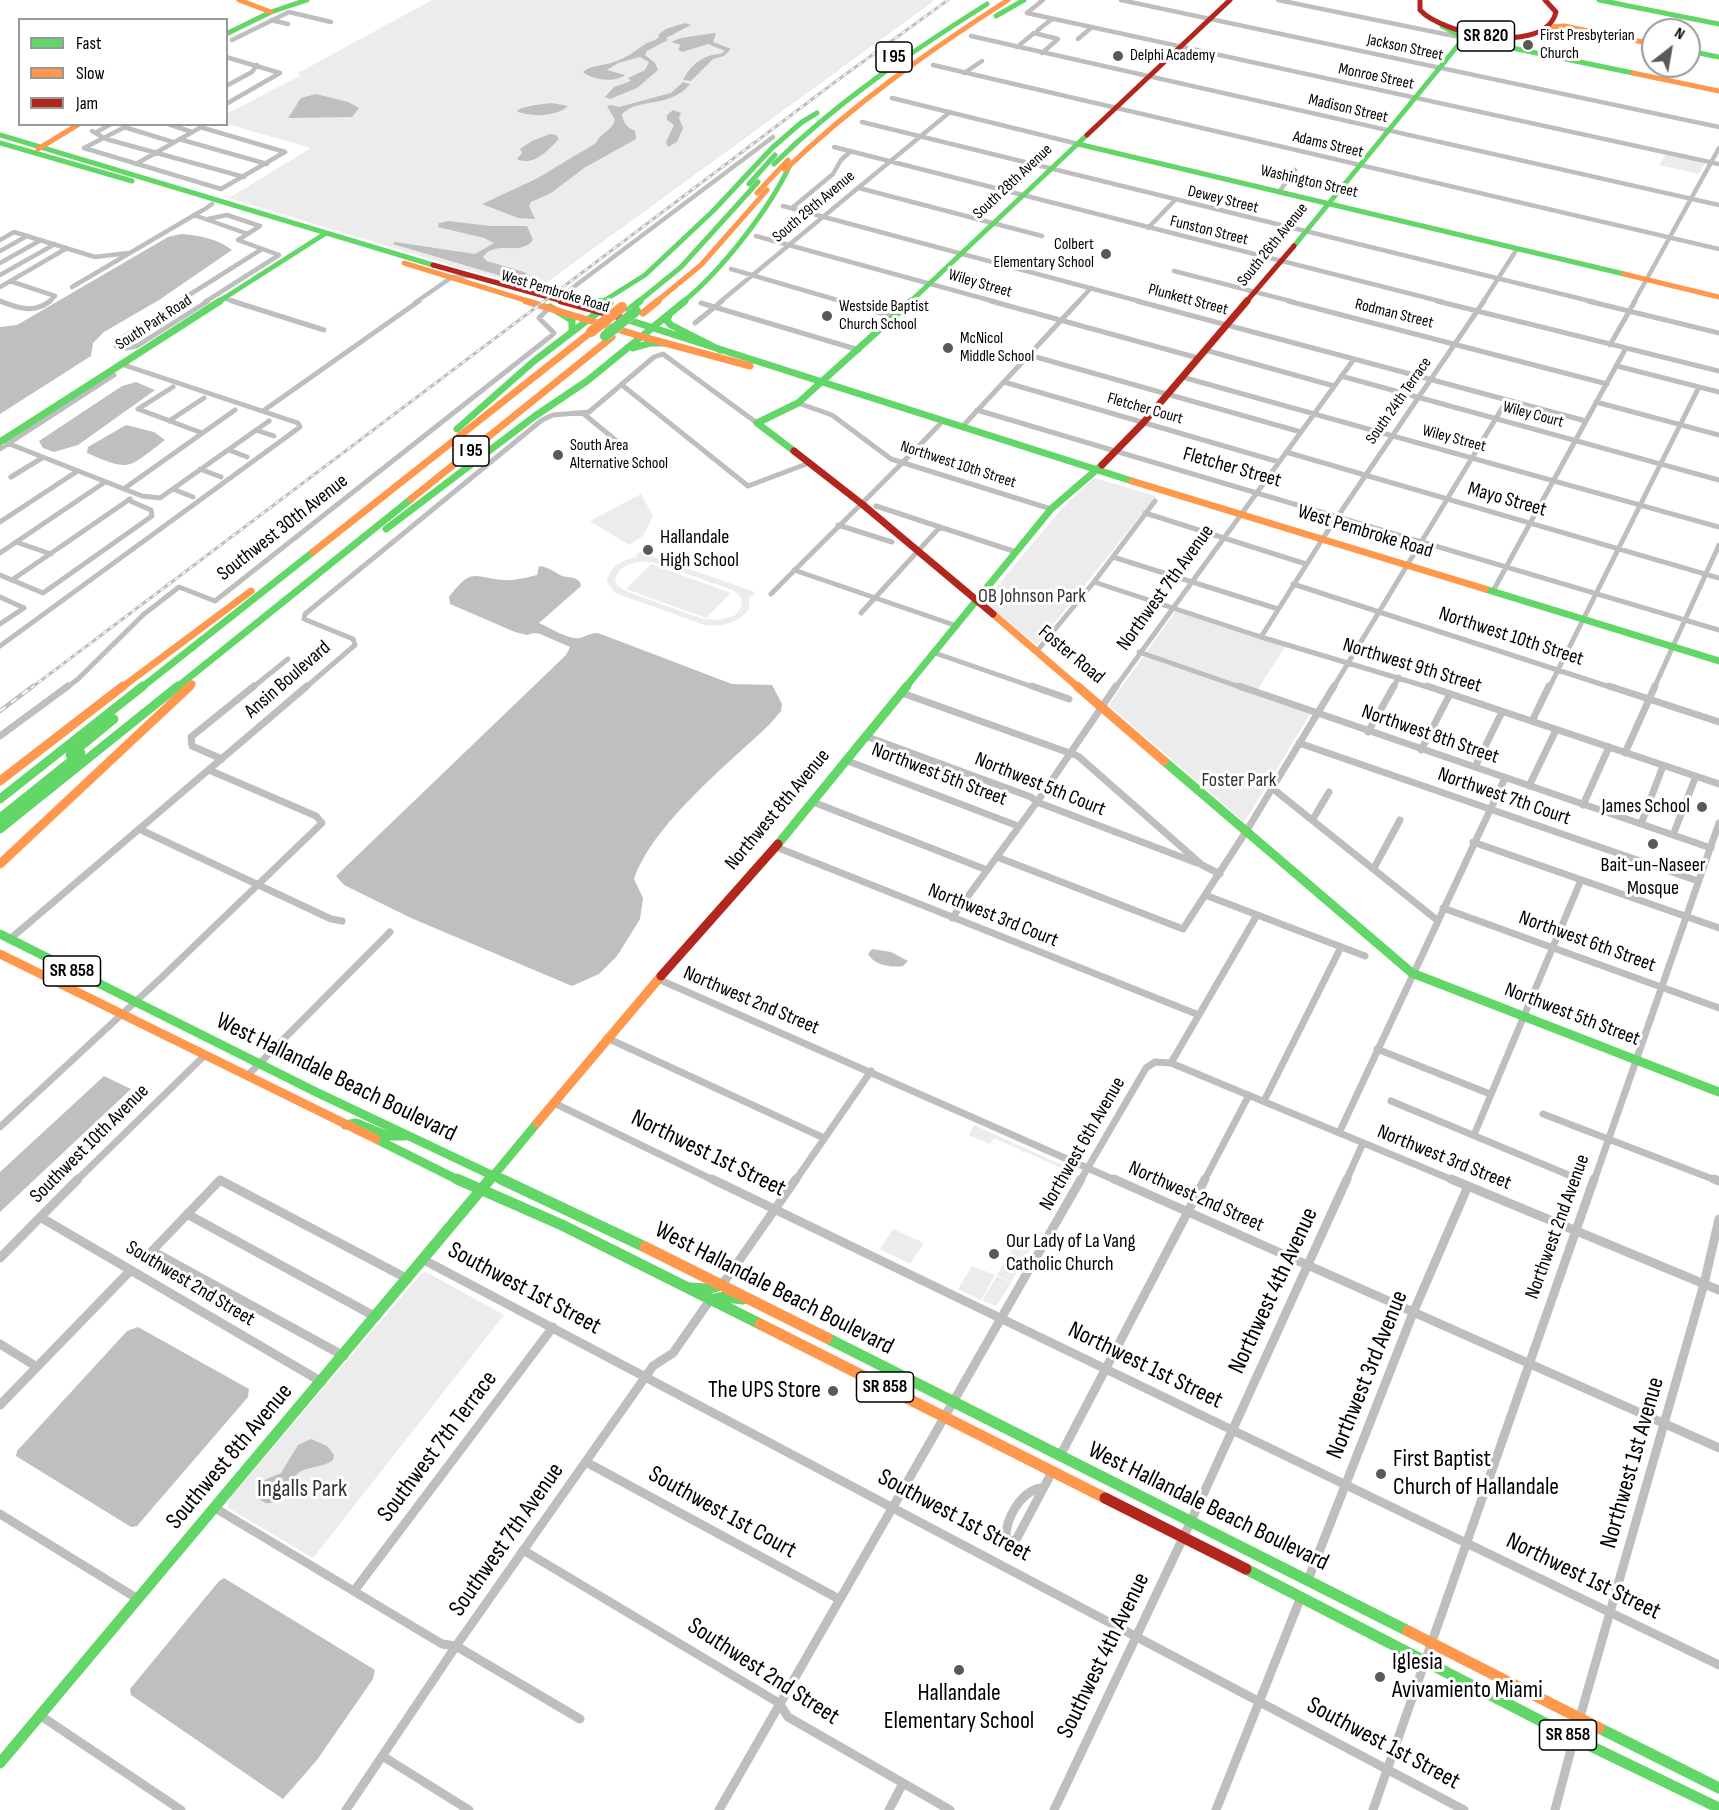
<!DOCTYPE html>
<style>
body{margin:0}
#map{position:relative;width:1719px;height:1810px;overflow:hidden;background:#fff;font-family:"Sofia Sans Condensed",sans-serif}
canvas{display:block}
.legend{position:absolute;left:18px;top:18px;width:210px;height:108px;box-sizing:border-box;background:#fff;border:2px solid #999;margin:0;padding:8px 10px;list-style:none;font-size:18px;color:#000}
.legend li{display:flex;align-items:center;gap:12px;height:30px}
.legend b{width:30px;border:2px solid #999}
.north{position:absolute;left:1641px;top:18px;width:60px;height:60px;box-sizing:border-box;background:#fff;border:2px solid #999;border-radius:50%;rotate:31deg;font-size:16px;font-weight:700;line-height:24px;text-align:center;color:#000}
.north::after{content:'';display:block;margin:auto;width:21px;height:27px;background:#595959;clip-path:polygon(50% 0,100% 100%,50% 72%,0 100%)}
</style>
<div id="map">
<canvas width="1719" height="1810"></canvas>
<ul class="legend">
<li><b style="height:8px;background:#63d668"></b>Fast</li>
<li><b style="height:8px;background:#ff974d"></b>Slow</li>
<li><b style="height:8px;background:#b3261e"></b>Jam</li>
</ul>
<div class="north">N</div>
</div>
<script>
const ctx = document.querySelector('canvas').getContext('2d');
ctx.lineJoin = 'round';
function paint(path, color) {
  ctx.fillStyle = color;
  ctx.fill(path, 'evenodd');
}
function stroke(path, color, width, dash) {
  ctx.strokeStyle = color;
  ctx.lineWidth = width;
  ctx.lineCap = dash ? 'butt' : 'round';
  ctx.setLineDash(dash || []);
  ctx.stroke(path);
}
function drawText(font, color, halo, rows, align = 'center') {
  ctx.font = font + ' "Sofia Sans Condensed",sans-serif';
  ctx.lineWidth = 6;
  ctx.setLineDash([]);
  ctx.textBaseline = 'middle';
  ctx.strokeStyle = halo;
  ctx.fillStyle = color;
  for (const [text, x, y, turn = 0] of rows) {
    ctx.save();
    ctx.translate(x, y);
    ctx.rotate((+turn || 0) * Math.PI / 180);
    ctx.textAlign = isNaN(turn) ? turn : align;
    if (halo) ctx.strokeText(text, 0, 0);
    ctx.fillText(text, 0, 0);
    ctx.restore();
  }
}
paint(new Path2D(`
 M432,0H935L539,288L463,269L229,198L311,148L227,124L226,114L300,76L298,73Z
 M1666,154L1705,163L1699,174L1659,165Z
 M1094,478L1156,496L1037,645L984,602L1063,507Z
 M641,494L653,516L643,536L629,545L590,521Z
 M640,552L755,592L752,597L749,596V609C739,623 722,627 705,625L615,593L607,582C609,566 624,559 638,557L635,555ZM637,562H652L730,589C744,596 746,605 734,616L718,620L703,619L628,592L618,586L615,580C618,568 626,565 637,562Z
 M651,564L731,593L706,618L626,589Z
 M1176,611L1285,647L1254,695L1310,714L1247,818L1243,821L1111,707L1110,703Z
 M974,1125L1075,1171L1071,1178L1068,1177L1070,1172L1024,1151L1020,1153L1021,1150L994,1138L990,1144L969,1135Z
 M893,1229L924,1243L910,1264L880,1249Z
 M1021,1234L1035,1241L1011,1282L997,1275Z
 M972,1266L995,1275L981,1300L958,1289Z
 M426,1272L504,1315L313,1558L228,1508L230,1498L422,1273Z
 M997,1276L1011,1283L996,1306L982,1300Z`), '#ececec');
paint(new Path2D(`
 M685,23L691,25L666,38L668,40L647,51L645,55L655,63L658,70L637,88L610,99L605,97L614,87L631,81L628,78L645,70L649,62L640,57L618,63L607,70L625,75C615,83 592,80 583,72C590,65 604,66 614,62C627,58 636,50 647,43C651,41 655,41 659,37L658,35L666,29Z
 M714,33L716,34L713,42L731,49L724,56L713,59L691,81L683,80C688,69 699,58 712,55C718,54 720,55 725,51L708,44L682,52L678,49L681,45L671,42L681,38Z
 M683,82L690,84C670,109 639,97 622,114C623,123 627,127 635,131L636,139L584,168L551,193L531,202L529,206L535,219L518,218L482,204L536,179L596,143C600,133 612,131 615,120L607,106L611,105L619,107L663,95L671,93Z
 M316,94L348,102L359,108L352,117L288,118L301,98Z
 M552,103L568,106C559,116 529,118 517,111C522,106 543,104 552,103Z
 M673,110L681,113L679,118L683,128L677,142L668,147L666,142L674,125L667,120V115Z
 M550,134L556,135L559,139C548,150 534,167 517,159L522,153L520,149L532,141Z
 M448,221L490,226H527L533,240C520,257 496,239 483,257L487,261L524,272L542,282L533,284L515,280L393,244L395,242L475,254L494,243L484,238L438,227L439,223Z
 M181,234C198,235 218,239 232,250L159,300L104,332L93,343L91,356L0,414V327L17,325L168,237Z
 M136,382L155,390L78,445L54,452L43,448L39,441L122,386Z
 M126,425L154,432L165,440C127,469 131,472 87,453L88,447Z
 M539,566C549,567 554,572 562,576C569,578 574,576 580,582L581,586L539,623C549,627 568,640 580,638C586,636 591,633 598,633L732,684L772,685L782,704L781,711L769,725C727,765 653,824 634,879L643,898L640,919L617,956L599,974L572,986L411,918L344,885L336,876L566,655L570,647L540,634L534,633L527,635L515,632L450,604L449,597C473,566 473,578 504,580C513,581 524,578 533,576L537,575Z
 M872,949L891,952L908,961L903,966C891,968 874,965 868,954Z
 M104,1076L131,1089L0,1212V1172Z
 M138,1327L249,1389L248,1397L137,1526L131,1527L16,1456L17,1451L127,1331Z
 M311,1439L327,1446L334,1455L333,1460C324,1467 312,1466 301,1471C288,1478 276,1521 256,1495L260,1482L281,1473L298,1445Z
 M224,1578L375,1670L373,1679L317,1760L283,1799L131,1695L130,1689L219,1581Z`), '#bfbfbf');
stroke(new Path2D(`
 M1121,0L1719,127
 M1278,0L1464,38L1465,36
 M1027,13L1719,164
 M1027,13L1043,0
 M271,20L288,24
 M1038,30L1052,19
 M971,36L1719,205
 M1078,39L1092,27
 M232,40L289,12L331,22
 M1017,47L1034,33L1058,39
 M1042,53L1058,39
 M226,57L280,73
 M933,65L1719,249
 M964,73L982,61
 M226,86L252,72L257,65
 M892,98L1078,144
 M226,104L280,73
 M862,122L1594,302
 M168,124L192,132
 M124,127L173,142
 M200,127L285,152
 M92,131L106,139L244,177
 M95,133L111,124
 M179,139L267,164
 M834,147L1443,302
 M84,148L221,189L285,152
 M84,148L127,126
 M136,164L203,126
 M859,188L1042,236
 M1279,192L1295,170
 M783,206L1142,302
 M792,208L833,174L841,160L851,151
 M205,209L212,204
 M194,215L248,234
 M208,219L227,215L260,226L238,240L279,255
 M1148,228L1175,200
 M756,236L996,302
 M0,240L14,232L95,257L128,253
 M0,251L27,236
 M0,263L41,240
 M731,269L844,302
 M1174,271L1294,302
 M0,275L55,244
 M10,281L55,296L49,302
 M0,287L67,248
 M72,287L203,210
 M223,298L236,302
 M559,298L773,137
 M0,301L3,302
 M178,302L262,249
 M205,302L279,255
 M416,302L452,277L469,276
 M720,302L950,112
 M1078,302L1091,288
 M1483,302L1517,249
 M1634,302L1719,148`), '#bebebe', 4.5);
stroke(new Path2D(`
 M0,301C18,308 34,314 50,301
 M181,301L122,338L116,346L121,349L137,346L208,301
 M232,301L324,330
 M839,301L894,317
 M991,301L1198,358
 M1137,301L1586,421
 M1288,301L1607,384
 M1437,301L1719,371
 M1588,301L1719,333
 M701,303L859,350
 M695,323L722,301
 M1610,345L1635,301
 M1205,350L1334,386
 M1029,355L1301,432
 M1617,366L1719,392
 M1341,376L1719,480
 M1182,377L1719,527
 M1004,382L1279,462
 M622,385L748,486L809,463
 M1596,402L1719,435
 M798,403L832,415L891,459L1051,509
 M138,409L202,433
 M138,409L173,387
 M977,410L1719,630
 M263,411L419,301
 M584,414L625,448
 M169,421L204,398
 M962,427L1079,301
 M256,430L274,436
 M2,441L142,496L160,498L269,421
 M0,449L114,375L107,373
 M229,450L247,457
 M1286,452L1719,578
 M200,469L221,477
 M11,477L42,458
 M125,488L235,410
 M173,489L193,497
 M876,506L1016,552
 M1145,513L1306,564
 M0,522L76,472
 M838,525L892,542
 M16,542L51,554
 M0,553L105,482
 M1113,557L1278,609
 M794,570L957,626
 M0,575L43,593L152,516L151,510L128,500
 M12,580L130,499
 M1094,582L1261,637L1431,688
 M1293,584L1613,688
 M1493,591L1626,348
 M771,594C827,537 885,482 940,424
 M0,597L24,608
 M861,613L940,527
 M0,624L24,608
 M1261,637L1325,535L1484,301
 M0,646L300,427L298,423L121,364
 M1037,651L1094,582L1155,501
 M1139,652L1243,688
 M935,653L1036,688
 M66,688L78,679L143,615L179,587L215,601L551,336L554,333L539,318L550,307
 M252,688L288,659
 M305,688L355,645L353,639L304,619L305,614L542,420L553,415L589,412L654,357L663,354L757,423
 M1115,688L1354,359
 M1333,688L1507,400
 M1393,688L1399,677
 M1549,688L1699,387
 M1654,688L1719,545`), '#bebebe', 5);
stroke(new Path2D(`
 M1032,686L1069,699
 M1239,686L1711,848
 M1427,686L1719,784
 M1609,686L1719,722
 M902,693L1078,756L1202,865L1220,874
 M1532,721L1549,686
 M1368,732L1394,686
 M0,736L68,686
 M865,736L1031,797L1037,802L1197,863
 M1299,743L1698,881
 M1421,750L1450,694
 M1625,753L1655,686
 M222,759L192,746L191,737L254,686
 M845,760L1018,826
 M1475,767L1502,712
 M1529,786L1556,730
 M1272,788L1437,920
 M813,802L987,870
 M1583,805L1609,747
 M1313,819L1329,792
 M1641,824L1663,766
 M139,829L331,919L342,921
 M1673,835L1696,776
 M1473,842L1719,928
 M776,847L1199,1015
 M997,857L1183,929L1247,830L1334,686
 M1374,868L1400,820
 M1205,895L1365,956
 M1443,908L1719,1008
 M952,918L1037,802L1116,686
 M10,939L307,686
 M658,979L1117,1181
 M607,1038L824,1138
 M1377,1049L1490,1094
 M1171,1063L1257,915
 M247,1076L390,932
 M1264,1101L1341,947
 M1391,1101L1571,1176
 M554,1103L715,1181
 M1543,1114L1718,1181
 M0,1127L161,978L322,823L316,816L209,770
 M1339,1133L1505,778
 M1474,1135L1581,880
 M76,1181L205,1055
 M795,1181L871,1071
 M1080,1181L1146,1068L1155,1062L1171,1063L1455,1181
 M1204,1181L1249,1095
 M1346,1181L1363,1143
 M1594,1181L1719,823`), '#bebebe', 7);
stroke(new Path2D(`
 M712,1179L1719,1665
 M1114,1179L1719,1448
 M1451,1179L1719,1290
 M1714,1179L1719,1181
 M187,1214L376,1317
 M40,1217L322,1382
 M0,1258L78,1179
 M424,1260L1464,1810
 M722,1285L796,1179
 M0,1344L37,1367
 M344,1356L152,1251L220,1180L408,1279
 M0,1405L130,1271
 M1060,1456L1205,1179
 M586,1462L839,1599
 M1041,1488C1021,1491 1005,1519 1006,1539L1013,1541L1017,1538L1052,1472
 M215,1508L442,1644L456,1646L580,1719
 M0,1514L138,1599
 M523,1550L779,1703L788,1717L950,1810
 M1308,1580L1413,1313L1468,1186
 M354,1591L553,1327
 M41,1716L181,1810
 M1580,1717L1704,1284L1719,1219
 M384,1757L469,1810
 M346,1810L456,1646L653,1366L673,1353L710,1300
 M719,1810L1081,1179
 M889,1810L903,1783
 M1054,1810L1191,1521L1347,1179
 M1216,1810L1301,1597
 M1373,1810L1594,1179
 M1555,1810L1574,1738`), '#bebebe', 9);
stroke(new Path2D(`
 M1599,0L1719,24
 M996,16L1024,0
 M1442,26L1464,38L1495,37
 M226,34L271,12L307,0
 M1689,51L1719,57
 M0,135L433,265
 M0,143L132,181
 M1078,144L1624,274
 M774,164C838,101 911,52 987,4
 M749,184L775,155
 M1294,246L1464,38L1633,73
 M218,302L326,233
 M602,302L645,275L713,211L772,148L802,122L817,113
 M638,302L681,267L758,182
 M683,302C721,271 769,210 790,165
 M910,302L1087,135`), '#63d668', 5);
stroke(new Path2D(`
 M578,304L607,301
 M550,307L572,320V331
 M629,310L640,301
 M669,315L667,321L671,325L720,350
 M619,317L1132,481
 M633,348L651,343H664
 M457,429L534,361L610,303
 M0,442L220,301
 M794,451L757,423L798,403L911,301
 M386,529L535,416L587,381L685,301
 M1485,589L1719,661
 M141,688L313,552
 M176,688L411,499
 M905,688L1051,509L1102,465`), '#63d668', 7);
stroke(new Path2D(`
 M70,755L114,719
 M1164,761L1412,973L1719,1092
 M0,799L143,686
 M0,818L81,753
 M0,829L178,686
 M778,844L907,686
 M0,934L316,1092L504,1181
 M345,1125L356,1123L388,1136H404
 M376,1139L460,1181
 M489,1181L537,1123`), '#63d668', 9);
stroke(new Path2D(`
 M457,1179L562,1225L760,1324
 M501,1179L645,1247
 M690,1288L706,1289L722,1285
 M710,1300L725,1297L743,1299
 M827,1338L1408,1631
 M1246,1569L1574,1738L1719,1808
 M1599,1728L1719,1788
 M0,1763L490,1179`), '#63d668', 11);
stroke(new Path2D(`
 M239,0L271,12
 M1550,27L1564,26L1653,44
 M1633,73L1719,91
 M38,149L79,124
 M785,170C853,104 929,51 1008,0
 M757,193L788,160
 M404,263L531,302
 M1624,274L1719,297
 M656,302L701,265L767,190`), '#ff974d', 5);
stroke(new Path2D(`
 M526,301L643,337L750,366
 M643,313L658,301
 M1132,481L1485,589
 M411,499L612,337
 M313,552L591,332
 M993,614L1079,688
 M121,688L251,591
 M188,688L192,684`), '#ff974d', 7);
stroke(new Path2D(`
 M1077,686L1164,761
 M0,781L123,686
 M0,864L190,686
 M0,954L376,1139
 M537,1123L661,976`), '#ff974d', 9);
stroke(new Path2D(`
 M645,1247L827,1338
 M760,1324L1105,1498
 M1408,1631L1599,1728`), '#ff974d', 11);
stroke(new Path2D(`
 M1420,0V10C1443,35 1545,56 1556,12L1545,0
 M1087,135L1230,0
 M433,265L566,302
 M1246,302L1294,246`), '#b3261e', 5);
stroke(new Path2D(`
 M561,301L619,317
 M794,451L862,504L993,614
 M1102,465L1143,423L1247,301`), '#b3261e', 7);
stroke(new Path2D(`
 M661,976L778,844`), '#b3261e', 9);
stroke(new Path2D(`
 M1105,1498L1246,1569`), '#b3261e', 11);
const railFar1 = new Path2D(`
 M31,688L835,82L948,0`);
const rail = new Path2D(`
 M0,711L33,686`);
stroke(railFar1, '#bebebe', 3);
stroke(rail, '#bebebe', 4.5);
stroke(railFar1, '#fff', 1.5, [4.5]);
stroke(rail, '#fff', 2, [7]);
const fastBridge = new Path2D(`
 M605,336L636,311`);
const slowBridge = new Path2D(`
 M591,332L622,307`);
stroke(fastBridge, '#dbdbdb', 11, []);
stroke(slowBridge, '#dbdbdb', 11, []);
stroke(fastBridge, '#63d668', 10);
stroke(slowBridge, '#ff974d', 10);
for (const [x, y, r, color] of [
 [1528,45,6,"#595959"],
 [1118,56,6,"#595959"],
 [1106,254,6,"#595959"],
 [827,316,6,"#595959"],
 [948,348,6,"#595959"],
 [558,455,6,"#595959"],
 [648,550,6,"#595959"],
 [1702,807,6,"#595959"],
 [1653,844,6,"#595959"],
 [994,1254,6,"#595959"],
 [833,1391,6,"#595959"],
 [1381,1474,6,"#595959"],
 [959,1670,6,"#595959"],
 [1380,1677,6,"#595959"]
]) {
  const dot = new Path2D();
  dot.arc(x, y, r, 0, 2 * Math.PI);
  ctx.fillStyle = color;
  ctx.fill(dot);
  stroke(dot, '#fff', 2);
}
drawText('16px', '#000', '#fff', [
 ["First Presbyterian",1540,36],
 ["Church",1540,54],
 ["Delphi Academy",1130,56],
 ["Colbert",1094,245,"right"],
 ["Elementary School",1094,263,"right"],
 ["Westside Baptist",839,307],
 ["Church School",839,325],
 ["McNicol",960,339],
 ["Middle School",960,357],
 ["South Area",570,446],
 ["Alternative School",570,464]
], 'left');
drawText('16px', '#000', '#fff', [
 ["Jackson Street",1405,48,12],
 ["Monroe Street",1376,77,12],
 ["Madison Street",1348,109,13],
 ["Adams Street",1328,145,13],
 ["South 28th Avenue",1013,182,-43],
 ["Washington Street",1309,182,13],
 ["Dewey Street",1223,200,14],
 ["South 29th Avenue",814,207,-40],
 ["Funston Street",1209,231,14],
 ["South 26th Avenue",1273,245,-51],
 ["Wiley Street",980,284,16],
 ["West Pembroke Road",555,292,17],
 ["Plunkett Street",1188,300,15],
 ["Rodman Street",1394,314,14],
 ["South Park Road",154,323,-33],
 ["South 24th Terrace",1399,401,-55],
 ["Fletcher Court",1145,409,16],
 ["Wiley Court",1533,415,15],
 ["Wiley Street",1454,439,15],
 ["Northwest 10th Street",958,465,18]
]);
for (const [x, y, w] of [
 [1486,36,57],
 [894,57,36],
 [471,451,36],
 [72,971,57],
 [885,1387,57],
 [1568,1735,57]
]) {
  const box = new Path2D();
  box.roundRect(x - w / 2, y - 15, w, 30, 4.5);
  ctx.fillStyle = '#fff';
  ctx.fill(box);
  stroke(box, '#000', 1.5);
}
drawText('bold 18px', '#000', null, [
 ["SR 820",1486,36],
 ["I 95",894,57],
 ["I 95",471,451],
 ["SR 858",72,971],
 ["SR 858",885,1387],
 ["SR 858",1568,1735]
]);
drawText('20px', '#000', '#fff', [
 ["Fletcher Street",1232,468,16],
 ["Mayo Street",1507,500,16],
 ["Southwest 30th Avenue",283,528,-38],
 ["West Pembroke Road",1365,532,17],
 ["Northwest 7th Avenue",1166,588,-54],
 ["Northwest 10th Street",1511,637,18],
 ["Foster Road",1071,655,40],
 ["Northwest 9th Street",1412,666,17],
 ["Ansin Boulevard",288,680,-41],
 ["Northwest 8th Street",1430,735,19],
 ["Northwest 5th Street",939,775,21],
 ["Northwest 5th Court",1040,785,22],
 ["Northwest 7th Court",1504,797,19],
 ["Northwest 8th Avenue",778,810,-50],
 ["Northwest 3rd Court",993,916,22],
 ["Northwest 6th Street",1587,942,20],
 ["Northwest 2nd Street",751,1001,23],
 ["Northwest 5th Street",1572,1015,21],
 ["Southwest 10th Avenue",90,1144,-45],
 ["Northwest 6th Avenue",1083,1144,-60],
 ["Northwest 3rd Street",1444,1158,22],
 ["Northwest 2nd Street",1196,1197,24],
 ["Northwest 2nd Avenue",1558,1227,-70],
 ["Southwest 2nd Street",190,1284,31]
]);
drawText('20px', '#000', '#fff', [
 ["Hallandale",660,538],
 ["High School",660,561],
 ["James School",1690,807,"right"],
 ["Bait-un-Naseer",1653,866,"center"],
 ["Mosque",1653,889,"center"],
 ["Our Lady of La Vang",1006,1242],
 ["Catholic Church",1006,1265]
], 'left');
drawText('20px', '#333', '#fff', [
 ["OB Johnson Park",1032,597],
 ["Foster Park",1239,781]
]);
drawText('24px', '#000', '#fff', [
 ["West Hallandale Beach Boulevard",336,1078,26],
 ["Northwest 1st Street",708,1154,26],
 ["Southwest 1st Street",524,1289,28],
 ["West Hallandale Beach Boulevard",774,1289,27],
 ["Northwest 4th Avenue",1274,1291,-65],
 ["Northwest 1st Street",1145,1366,26],
 ["Northwest 3rd Avenue",1368,1375,-68],
 ["Southwest 7th Terrace",438,1447,-53],
 ["Southwest 8th Avenue",230,1457,-50],
 ["Northwest 1st Avenue",1633,1463,-74],
 ["West Hallandale Beach Boulevard",1208,1507,26],
 ["Southwest 1st Court",722,1513,29],
 ["Southwest 1st Street",954,1516,28],
 ["Southwest 7th Avenue",507,1540,-55],
 ["Northwest 1st Street",1583,1577,26],
 ["Southwest 4th Avenue",1104,1656,-64],
 ["Southwest 2nd Street",763,1672,33],
 ["Southwest 1st Street",1383,1744,28]
]);
drawText('24px', '#000', '#fff', [
 ["The UPS Store",821,1391,"right"],
 ["First Baptist",1393,1460],
 ["Church of Hallandale",1393,1488],
 ["Iglesia",1392,1663],
 ["Avivamiento Miami",1392,1691],
 ["Hallandale",959,1694,"center"],
 ["Elementary School",959,1722,"center"]
], 'left');
drawText('24px', '#333', '#fff', [
 ["Ingalls Park",302,1490]
]);
</script>
